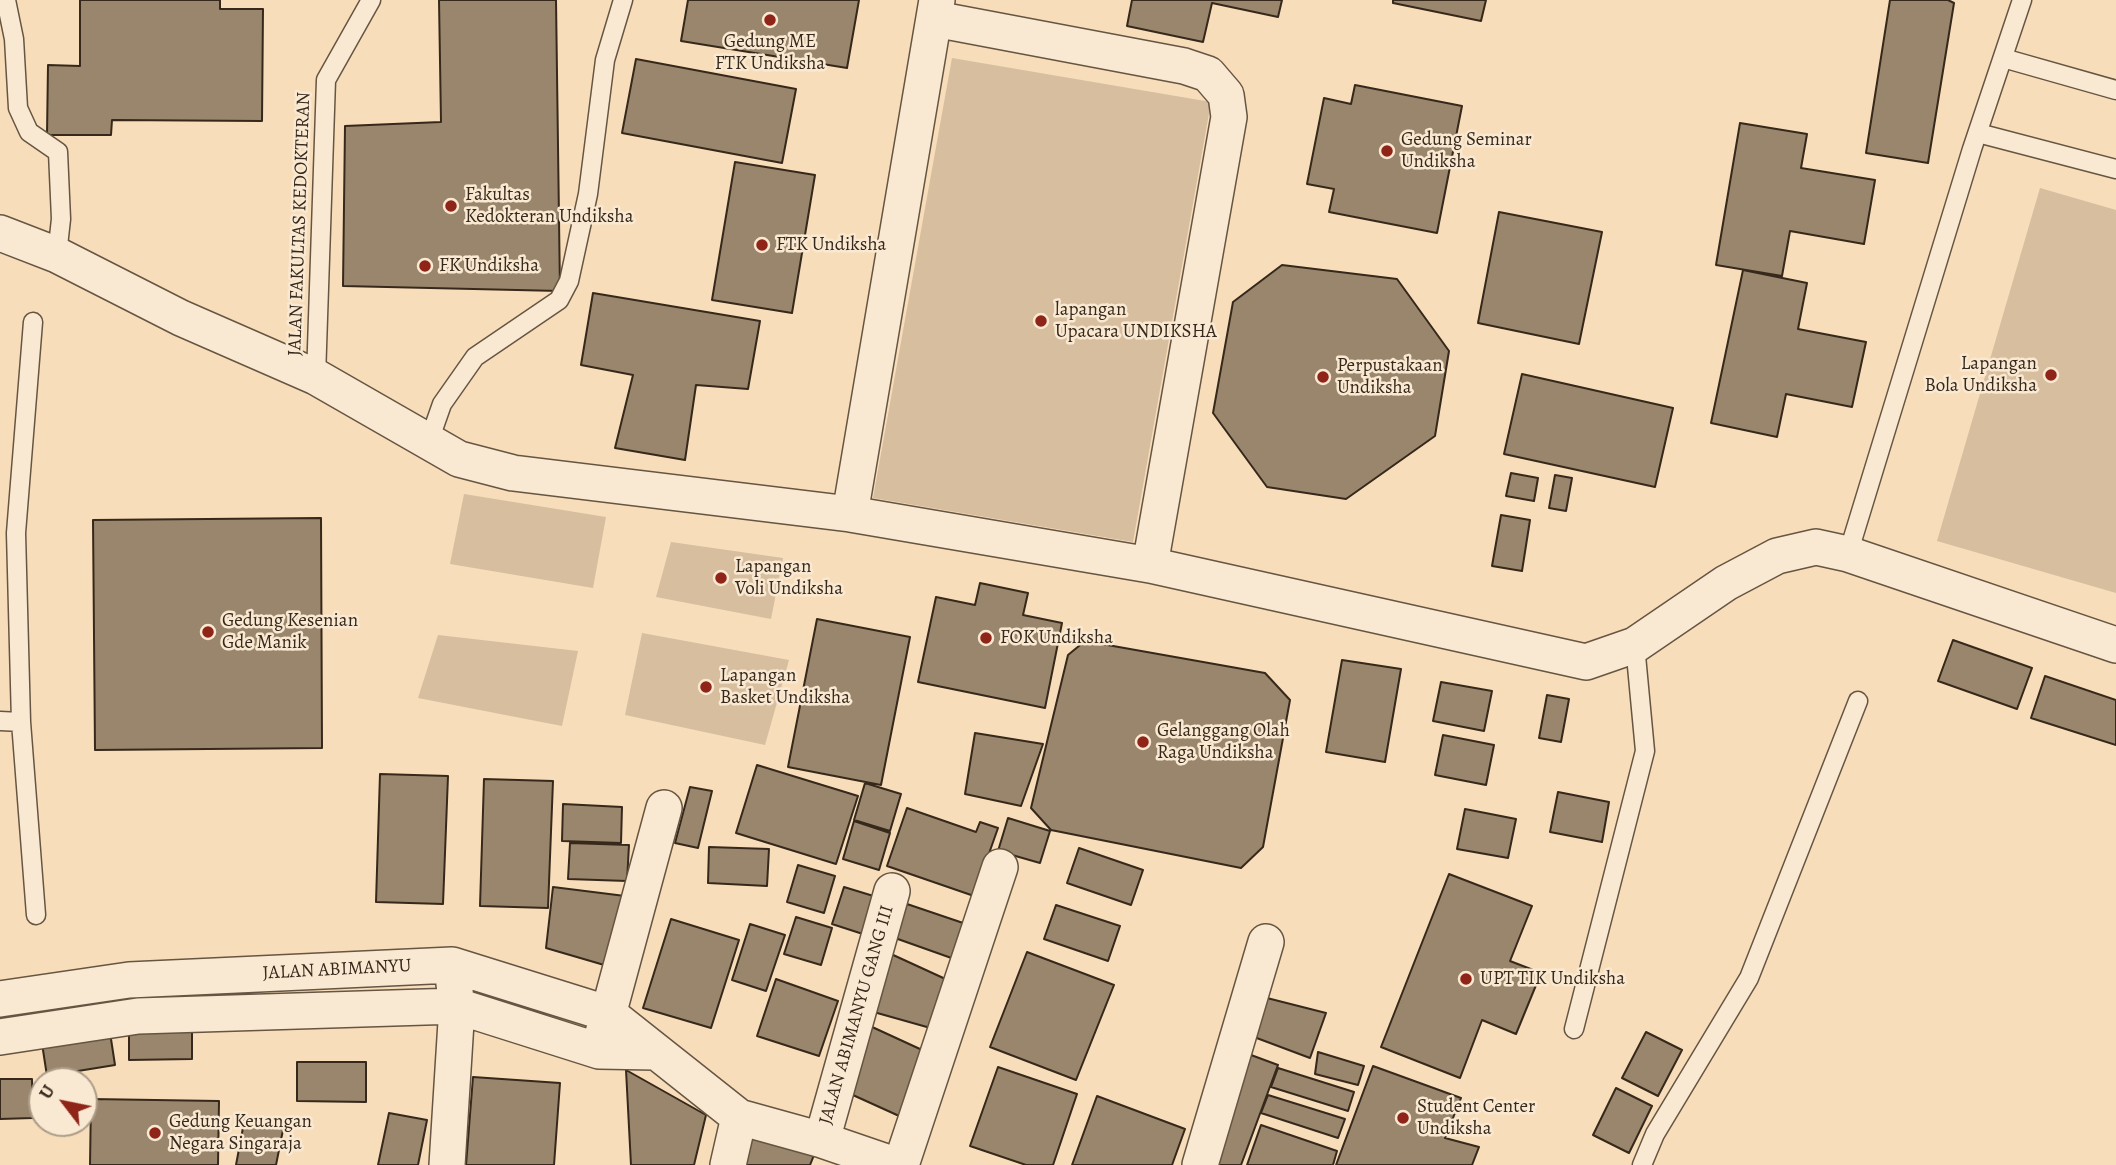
<!DOCTYPE html>
<style>
body{margin:0}
#map{position:relative;width:2116px;height:1165px;overflow:hidden;background:#f7ddba;font-family:Alegreya,serif}
canvas{display:block}
.north{position:absolute;left:28px;top:1067px;width:70px;height:70px;box-sizing:border-box;background:#fae9d2;border:2px solid #ac9c88;border-radius:50%;rotate:302deg;font-size:19px;font-weight:700;line-height:28px;text-align:center;color:#36281a}
.north::after{content:'';display:block;margin:auto;width:24px;height:32px;background:#8f2418;clip-path:polygon(50% 0,100% 100%,50% 72%,0 100%)}
</style>
<div id="map">
<canvas width="2116" height="1165"></canvas>
<div class="north">U</div>
</div>
<script>
const ctx = document.querySelector('canvas').getContext('2d');
ctx.lineJoin = 'round';
function paint(path, color) {
  ctx.fillStyle = color;
  ctx.fill(path, 'evenodd');
}
function stroke(path, color, width, dash) {
  ctx.strokeStyle = color;
  ctx.lineWidth = width;
  ctx.lineCap = dash ? 'butt' : 'round';
  ctx.setLineDash(dash || []);
  ctx.stroke(path);
}
function drawText(font, color, halo, rows, align = 'center') {
  ctx.font = font + ' Alegreya,serif';
  ctx.lineWidth = 5;
  ctx.setLineDash([]);
  ctx.textBaseline = 'middle';
  ctx.strokeStyle = halo;
  ctx.fillStyle = color;
  for (const [text, x, y, turn = 0] of rows) {
    ctx.save();
    ctx.translate(x, y);
    ctx.rotate((+turn || 0) * Math.PI / 180);
    ctx.textAlign = isNaN(turn) ? turn : align;
    if (halo) ctx.strokeText(text, 0, 0);
    ctx.fillText(text, 0, 0);
    ctx.restore();
  }
}
paint(new Path2D(`
 M952,58L1211,102L1133,542L873,498Z
 M2040,188L2116,210V593L1937,541Z
 M464,494L606,517L593,588L450,564Z
 M671,542L783,558L771,619L656,597Z
 M642,633L789,660L765,745L625,715Z
 M438,635L578,651L562,726L418,698Z`), '#d6be9f');
const building = new Path2D(`
 M80,0H220V9H263L262,121L112,120L111,135H47L48,65L80,66Z
 M439,0H556L560,291L343,286L345,126L441,122Z
 M688,0H859L847,68L681,41Z
 M1132,0H1282L1278,17L1212,3L1203,42L1127,26Z
 M1393,0H1486L1481,21L1393,3Z
 M1890,0H1948L1954,3L1928,163L1866,153Z
 M636,59L796,89L782,163L622,133Z
 M1355,85L1462,106L1437,233L1329,212L1334,189L1307,184L1324,98L1351,104Z
 M1740,123L1807,134L1801,168L1875,180L1864,244L1790,231L1782,276L1716,265Z
 M735,162L815,175L792,313L712,300Z
 M1499,212L1602,232L1579,344L1478,323Z
 M1282,265L1397,279L1449,351L1435,436L1346,499L1267,487L1213,413L1233,302Z
 M1743,270L1807,283L1798,329L1866,342L1852,407L1786,394L1777,437L1711,423Z
 M593,293L760,321L748,389L696,385L685,460L615,448L633,375L581,365Z
 M1522,374L1673,408L1655,487L1504,454Z
 M1511,473L1538,478L1534,501L1506,496Z
 M1555,475L1572,478L1566,511L1549,508Z
 M1501,515L1530,520L1522,571L1492,566Z
 M321,518L322,748L95,750L93,520Z
 M980,583L1028,593L1023,615L1062,623L1045,708L918,682L936,597L975,605Z
 M817,619L910,637L881,785L788,767Z
 M1953,640L2032,668L2017,709L1938,681Z
 M1085,641L1265,673L1290,700L1263,847L1241,868L1051,830L1031,808L1068,655Z
 M1342,660L1401,669L1385,762L1326,752Z
 M2045,676L2116,700V745L2031,718Z
 M1441,682L1492,691L1484,731L1433,721Z
 M1547,695L1569,699L1561,742L1539,738Z
 M975,733L1043,744L1021,806L965,794Z
 M1443,735L1494,745L1486,785L1435,775Z
 M757,765L858,796L836,864L736,833Z
 M380,774L448,776L443,904L376,902Z
 M484,779L553,781L548,908L480,906Z
 M865,783L901,794L890,831L854,820Z
 M690,787L712,791L698,848L675,843Z
 M1558,792L1609,802L1602,842L1550,832Z
 M563,804L622,807L621,843L562,841Z
 M907,808L976,832L980,822L998,828L974,896L887,866Z
 M1465,809L1516,819L1508,858L1457,849Z
 M1008,818L1050,831L1040,863L998,851Z
 M854,821L890,833L879,870L843,859Z
 M570,843L629,845L627,881L568,879Z
 M709,847L769,849L767,886L708,883Z
 M1079,848L1143,870L1131,905L1067,883Z
 M798,865L835,876L824,913L787,902Z
 M1449,874L1532,906L1510,961L1541,973L1516,1034L1482,1020L1460,1078L1381,1047Z
 M553,887L625,896L611,967L546,948Z
 M844,887L880,898L869,936L832,924Z
 M907,904L969,925L957,960L895,938Z
 M1056,905L1120,926L1108,961L1044,939Z
 M796,917L832,928L821,965L784,954Z
 M671,919L739,940L711,1028L643,1008Z
 M750,924L785,935L766,991L732,980Z
 M1027,952L1114,985L1076,1080L990,1047Z
 M891,954L952,982L934,1029L863,1009Z
 M776,979L838,1001L819,1056L757,1036Z
 M1263,997L1326,1013L1310,1058L1254,1037Z
 M192,1020V1059L129,1060V1022Z
 M109,1026L115,1065L47,1076L41,1037Z
 M870,1026L933,1055L908,1120L844,1091Z
 M1646,1032L1682,1050L1658,1096L1622,1078Z
 M1318,1052L1364,1066L1358,1085L1315,1074Z
 M1251,1055L1278,1065L1241,1165H1210Z
 M297,1062H366V1102L297,1101Z
 M1373,1066L1461,1098L1445,1138L1479,1147L1472,1165H1336Z
 M998,1067L1077,1094L1053,1165H1026L970,1146Z
 M1278,1068L1354,1092L1348,1111L1271,1087Z
 M626,1070L706,1115L694,1165H631Z
 M473,1077L560,1083L554,1165H466Z
 M0,1079H32L33,1118L0,1119Z
 M1616,1088L1652,1106L1629,1153L1593,1135Z
 M1268,1095L1345,1119L1338,1138L1261,1113Z
 M1097,1096L1185,1129L1172,1165H1072Z
 M91,1099L219,1101L218,1165H90Z
 M389,1113L427,1120L418,1165H378Z
 M245,1117L284,1125L276,1165H236Z
 M1261,1125L1337,1151L1333,1165H1247Z
 M750,1128L816,1150L810,1165H738Z`);
paint(building, '#9a866d');
stroke(building, '#36281a', 2);
const lane = new Path2D(`
 M6,0L14,39L18,108L29,132L58,152L61,219L57,255
 M2003,58L2116,90
 M1978,133L2116,169
 M33,322L16,533L21,722L36,915
 M316,377L326,80L371,0
 M429,441L442,404L475,357L559,300L569,281L588,194L605,60L623,0
 M1848,554L1972,149L2022,0
 M0,721L21,722
 M1574,1029L1645,751L1635,645
 M1642,1165L1655,1134L1749,978L1858,701`);
const street = new Path2D(`
 M935,19L1184,66L1208,74L1226,95L1229,117L1150,565
 M0,233L57,255L181,318L316,377L459,459L513,473L850,514L1150,565L1586,662L1635,645L1726,583L1777,556L1816,547L1848,554L2116,645
 M850,514L937,0
 M0,999L129,980L452,965L609,1014L739,1117L822,1140L895,1165
 M0,1037L138,1016L457,1006L599,1051L655,1052
 M602,1037L664,808
 M822,1140L892,891
 M447,1165L457,1006L454,984
 M728,1165L739,1117
 M901,1165L1000,867
 M1200,1165L1266,942`);
stroke(lane, '#665542', 21);
stroke(street, '#665542', 38);
stroke(lane, '#fae9d2', 18);
stroke(street, '#fae9d2', 35);
for (const [x, y, r, color] of [
 [770,20,7,"#8f2418"],
 [1387,151,7,"#8f2418"],
 [451,206,7,"#8f2418"],
 [762,245,7,"#8f2418"],
 [425,266,7,"#8f2418"],
 [1041,321,7,"#8f2418"],
 [2051,375,7,"#8f2418"],
 [1323,377,7,"#8f2418"],
 [721,578,7,"#8f2418"],
 [208,632,7,"#8f2418"],
 [986,638,7,"#8f2418"],
 [706,687,7,"#8f2418"],
 [1143,742,7,"#8f2418"],
 [1466,979,7,"#8f2418"],
 [1403,1118,7,"#8f2418"],
 [155,1133,7,"#8f2418"]
]) {
  const dot = new Path2D();
  dot.arc(x, y, r, 0, 2 * Math.PI);
  ctx.fillStyle = color;
  ctx.fill(dot);
  stroke(dot, '#fae9d2', 2.5);
}
drawText('19px', '#36281a', '#fae9d2', [
 ["Gedung ME",770,42,"center"],
 ["FTK Undiksha",770,64,"center"],
 ["Gedung Seminar",1401,140],
 ["Undiksha",1401,162],
 ["Fakultas",465,195],
 ["Kedokteran Undiksha",465,217],
 ["FTK Undiksha",776,245],
 ["FK Undiksha",439,266],
 ["lapangan",1055,310],
 ["Upacara UNDIKSHA",1055,332],
 ["Lapangan",2037,364,"right"],
 ["Bola Undiksha",2037,386,"right"],
 ["Perpustakaan",1337,366],
 ["Undiksha",1337,388],
 ["Lapangan",735,567],
 ["Voli Undiksha",735,589],
 ["Gedung Kesenian",222,621],
 ["Gde Manik",222,643],
 ["FOK Undiksha",1000,638],
 ["Lapangan",720,676],
 ["Basket Undiksha",720,698],
 ["Gelanggang Olah",1157,731],
 ["Raga Undiksha",1157,753],
 ["UPT TIK Undiksha",1480,979],
 ["Student Center",1417,1107],
 ["Undiksha",1417,1129],
 ["Gedung Keuangan",169,1122],
 ["Negara Singaraja",169,1144]
], 'left');
drawText('19px', '#36281a', '#fae9d2', [
 ["JALAN FAKULTAS KEDOKTERAN",300,224,-88],
 ["JALAN ABIMANYU",337,970,-3],
 ["JALAN ABIMANYU GANG III",857,1015,-74]
]);
</script>
